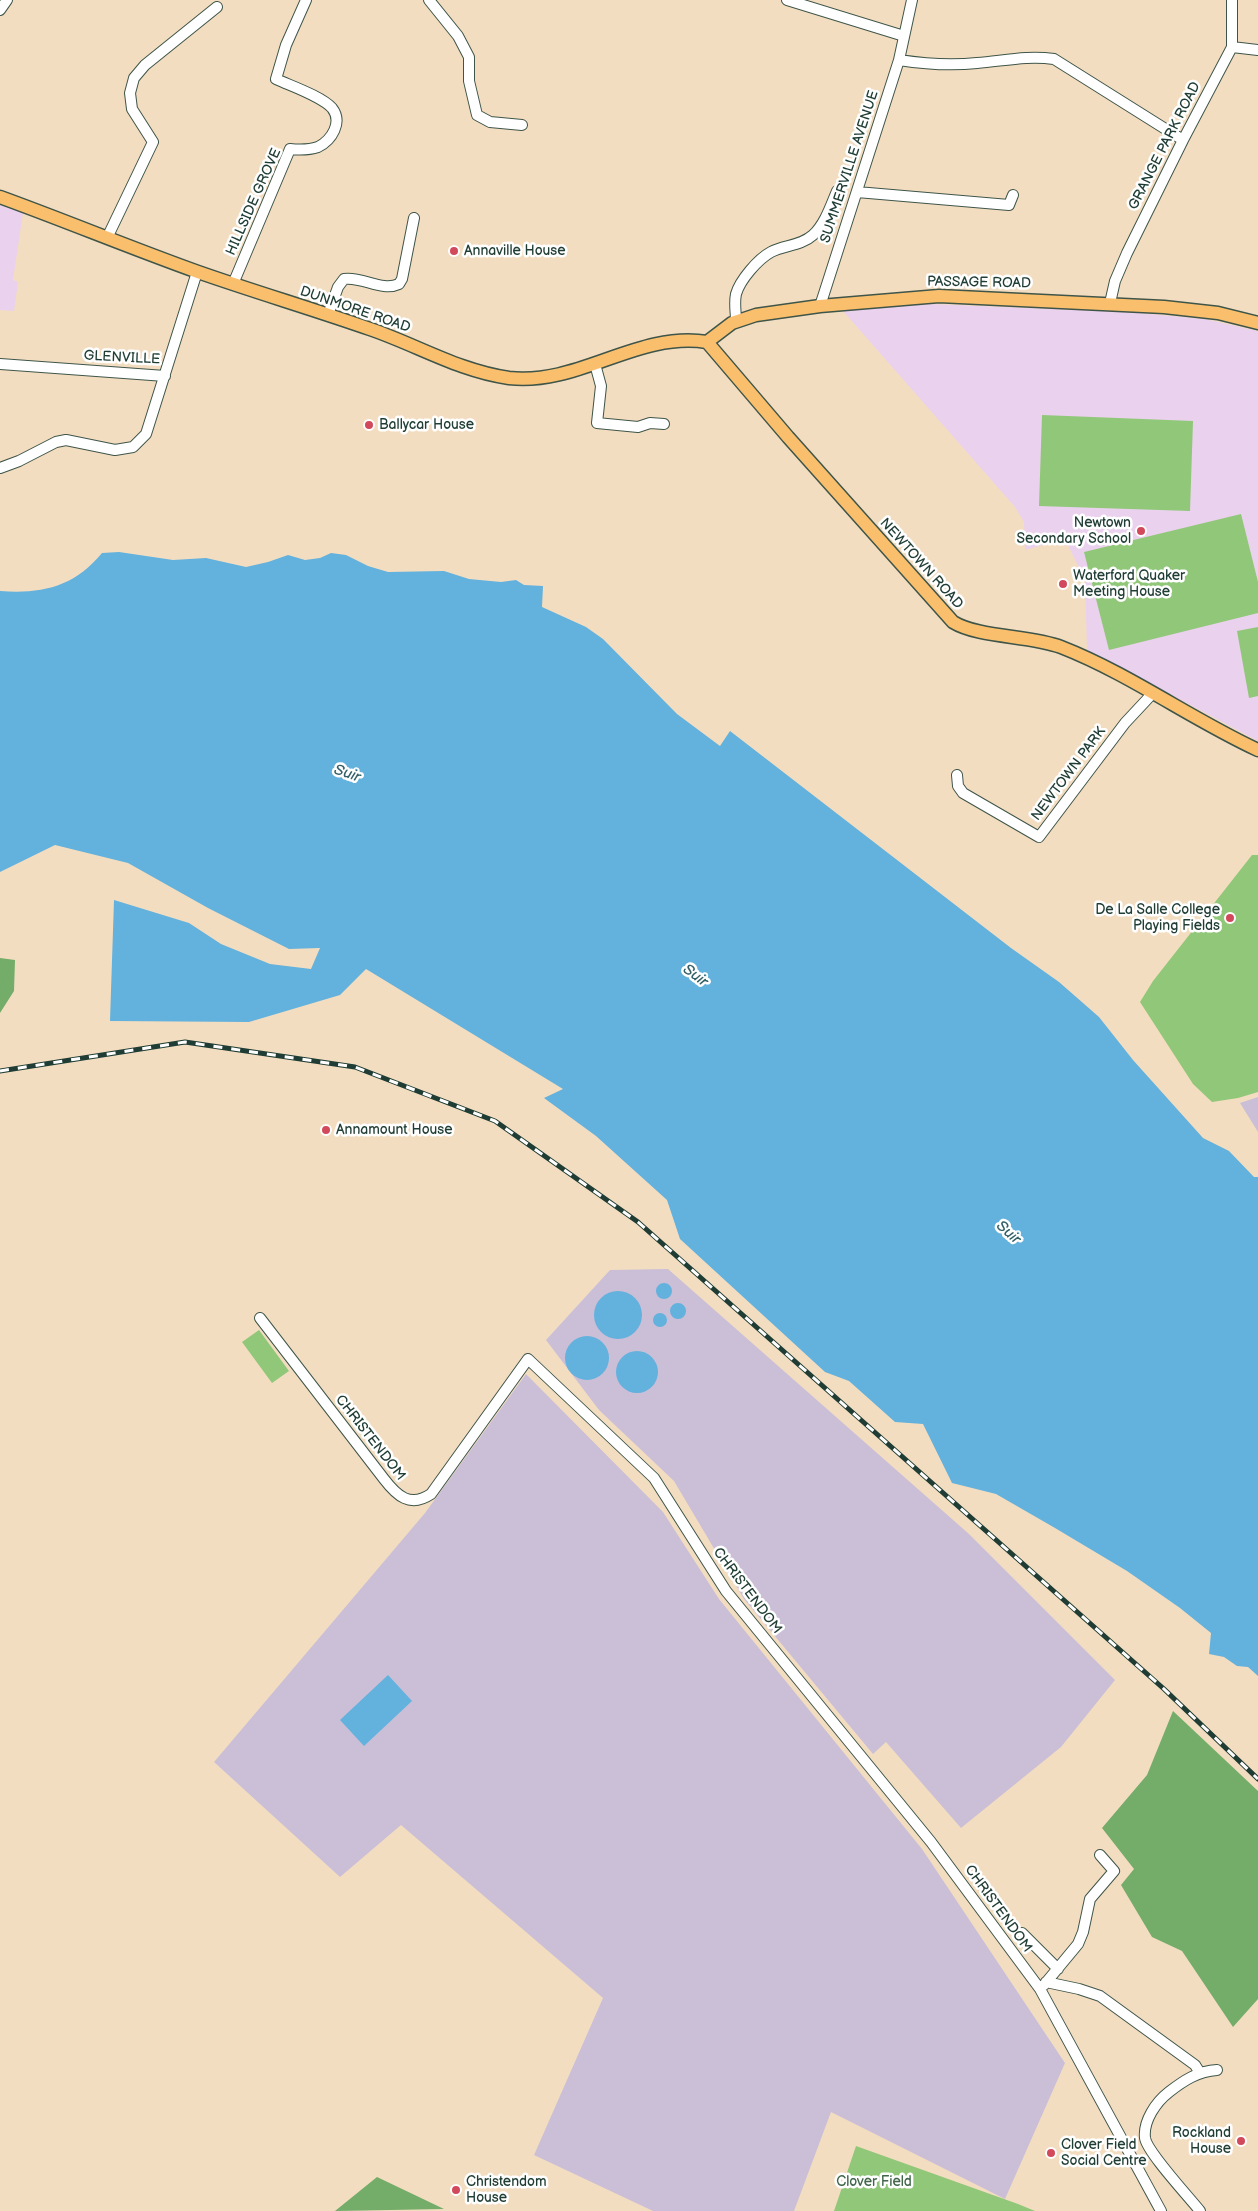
<!DOCTYPE html>
<style>
body{margin:0}
canvas{display:block;background:#f3ddc0}
</style>
<canvas width="1258" height="2211"></canvas>
<script>
const ctx = document.querySelector('canvas').getContext('2d');
ctx.lineJoin = 'round';
function paint(path, color) {
  ctx.fillStyle = color;
  ctx.fill(path, 'evenodd');
}
function stroke(path, color, width, dash) {
  ctx.strokeStyle = color;
  ctx.lineWidth = width;
  ctx.lineCap = dash ? 'butt' : 'round';
  ctx.setLineDash(dash || []);
  ctx.stroke(path);
}
function drawText(font, color, halo, rows, align = 'center') {
  ctx.font = font + ' "Balsamiq Sans",sans-serif';
  ctx.lineWidth = 5;
  ctx.setLineDash([]);
  ctx.textBaseline = 'middle';
  ctx.strokeStyle = halo;
  ctx.fillStyle = color;
  for (const [text, x, y, turn = 0] of rows) {
    ctx.save();
    ctx.translate(x, y);
    ctx.rotate((+turn || 0) * Math.PI / 180);
    ctx.textAlign = isNaN(turn) ? turn : align;
    if (halo) ctx.strokeText(text, 0, 0);
    ctx.fillText(text, 0, 0);
    ctx.restore();
  }
}
paint(new Path2D(`
 M0,205L23,213L13,280L18,282L14,311L0,310Z
 M930,304L1127,312L1205,319L1258,331V741L1087,650L1085,580L1065,539L1025,550L1024,522L1015,507L843,311Z`), '#ead1ed');
paint(new Path2D(`
 M1258,1097V1132L1240,1103Z
 M668,1269L969,1534L1115,1680L1061,1747L961,1828L886,1742L873,1754L744,1599L674,1481L599,1410L546,1340L610,1270Z
 M526,1374L663,1512L719,1599L922,1849L1065,2063L1005,2199L831,2112L794,2211H653L534,2155L603,1998L401,1825L340,1877L214,1762L425,1513Z`), '#cabfd7');
paint(new Path2D(`
 M1042,415L1193,421L1190,511L1039,506Z
 M1241,514L1258,582V613L1109,650L1084,552Z
 M1258,627V696L1249,698L1237,631Z
 M1252,855H1258V1092L1238,1098L1212,1102L1193,1084L1140,1002L1153,981Z
 M259,1330L289,1371L272,1383L242,1342Z
 M856,2146L1018,2204L1035,2211H834Z`), '#91c779');
paint(new Path2D(`
 M0,958L15,960L14,991L0,1013Z
 M1173,1711L1258,1791V1999L1233,2027L1182,1951L1152,1937L1121,1885L1134,1869L1102,1828L1147,1775Z
 M377,2177L444,2209L335,2211Z`), '#74ac69');
paint(new Path2D(`
 M119,552L173,560L206,558L246,567L268,562L288,555L305,560L320,558L331,553L346,555L368,566L388,572L444,571L469,579L501,582L516,580L524,585L543,586L542,607L586,627L603,639L677,714L720,746L730,731L1011,948L1059,982L1099,1017L1133,1060L1203,1138L1229,1151L1254,1177H1258V1676L1248,1667L1237,1666L1224,1657L1209,1654L1211,1633L1180,1608L1127,1571L1055,1528L996,1494L952,1483L923,1424L895,1422L849,1381L825,1372L680,1239L667,1200L596,1136L544,1098L563,1089L366,969L340,995L249,1022L110,1021L114,900L189,923L221,944L270,964L311,969L320,948L289,949L208,908L128,863L55,845L0,872V591C42,594 74,587 102,553Z
 M656 1291a8 8 0 1 1 16 0a8 8 0 1 1-16 0Z
 M594 1315a24 24 0 1 1 48 0a24 24 0 1 1-48 0Z
 M670 1311a8 8 0 1 1 16 0a8 8 0 1 1-16 0Z
 M653 1320a7 7 0 1 1 14 0a7 7 0 1 1-14 0Z
 M565 1358a22 22 0 1 1 44 0a22 22 0 1 1-44 0Z
 M616 1372a21 21 0 1 1 42 0a21 21 0 1 1-42 0Z
 M388,1675L412,1701L364,1746L340,1720Z`), '#63b1dd');
const minor = new Path2D(`
 M429,0L458,36L469,57V81L477,115L490,122L522,125
 M787,0L904,36
 M0,10L7,0
 M1232,47L1258,50
 M899,60C925,64 950,66 977,63C1003,61 1027,55 1054,59L1183,140
 M857,192L1009,205L1013,195
 M107,238L153,142L132,109L130,93L134,78L145,65L217,7
 M233,284L290,149C300,150 309,150 318,147C332,140 343,122 332,108C321,96 291,86 276,79L286,45L306,0
 M1110,303L1115,281L1127,253L1183,140L1232,47V0
 M820,306L899,60L912,0
 M328,315L338,287L344,279C362,276 382,292 399,284L402,279L414,218
 M736,321C736,312 734,303 736,294C740,280 758,259 771,252C784,245 801,246 813,235C825,224 831,205 837,191
 M0,364L165,376
 M595,364L601,386L597,423L638,427L650,423L664,424
 M0,468L19,461L56,442L66,440L115,450L133,447L146,434L197,272
 M957,775L958,786L963,793L1039,837L1125,723L1153,693
 M260,1318L384,1479C397,1496 410,1508 431,1494L528,1359L654,1478L726,1591L931,1842L1040,1989L1161,2211
 M1022,1933L1058,1969
 M1046,1982L1079,1989L1100,1996L1195,2065L1200,2073
 M1044,1985L1078,1944L1083,1932L1090,1899L1114,1871L1100,1855
 M1200,2211C1189,2197 1147,2152 1145,2138C1143,2121 1156,2102 1169,2092C1183,2081 1198,2071 1217,2070`);
const major = new Path2D(`
 M0,197C66,221 131,248 198,272C255,292 313,309 370,329C417,345 459,371 509,378C579,386 637,331 707,342
 M707,342L788,437L953,622C979,638 1030,635 1061,647C1130,674 1191,719 1258,750
 M707,342L732,323L756,315L820,306L939,296L1164,307L1218,313L1258,323`);
stroke(minor, '#3f5549', 12);
stroke(major, '#3f5549', 15);
stroke(minor, '#fff', 10);
stroke(major, '#f9bf6d', 12);
const rail = new Path2D(`
 M0,1071L185,1042L355,1067L495,1121L638,1222L1164,1689L1258,1779`);
stroke(rail, '#1f3d34', 5);
stroke(rail, '#fff', 3, [9]);
for (const [x, y, r, color] of [
 [454,251,5,"#d1495b"],
 [369,425,5,"#d1495b"],
 [1141,531,5,"#d1495b"],
 [1063,584,5,"#d1495b"],
 [1230,918,5,"#d1495b"],
 [326,1130,5,"#d1495b"],
 [1241,2141,5,"#d1495b"],
 [1051,2153,5,"#d1495b"],
 [456,2190,5,"#d1495b"]
]) {
  const dot = new Path2D();
  dot.arc(x, y, r, 0, 2 * Math.PI);
  ctx.fillStyle = color;
  ctx.fill(dot);
  stroke(dot, '#fff', 2);
}
drawText('14px', '#1f3d34', '#fff', [
 ["GRANGE PARK ROAD",1165,146,-63],
 ["SUMMERVILLE AVENUE",850,167,-72],
 ["HILLSIDE GROVE",254,202,-66],
 ["PASSAGE ROAD",979,283,1],
 ["DUNMORE ROAD",355,310,19],
 ["GLENVILLE",122,358,3],
 ["NEWTOWN ROAD",921,564,48],
 ["NEWTOWN PARK",1069,774,-53],
 ["CHRISTENDOM",370,1438,52],
 ["CHRISTENDOM",747,1591,53],
 ["CHRISTENDOM",998,1909,54]
]);
drawText('14px', '#1f3d34', '#fff', [
 ["Annaville House",464,251],
 ["Ballycar House",379,425],
 ["Newtown",1131,523,"right"],
 ["Secondary School",1131,539,"right"],
 ["Waterford Quaker",1073,576],
 ["Meeting House",1073,592],
 ["De La Salle College",1220,910,"right"],
 ["Playing Fields",1220,926,"right"],
 ["Annamount House",336,1130],
 ["Rockland",1231,2133,"right"],
 ["House",1231,2149,"right"],
 ["Clover Field",1061,2145],
 ["Social Centre",1061,2161],
 ["Christendom",466,2182],
 ["House",466,2198]
], 'left');
drawText('14px', '#416649', '#fff', [
 ["Clover Field",874,2182]
]);
drawText('italic 15px', '#336067', '#fff', [
 ["Suir",347,774,19],
 ["Suir",695,976,37],
 ["Suir",1008,1233,41]
]);
</script>
